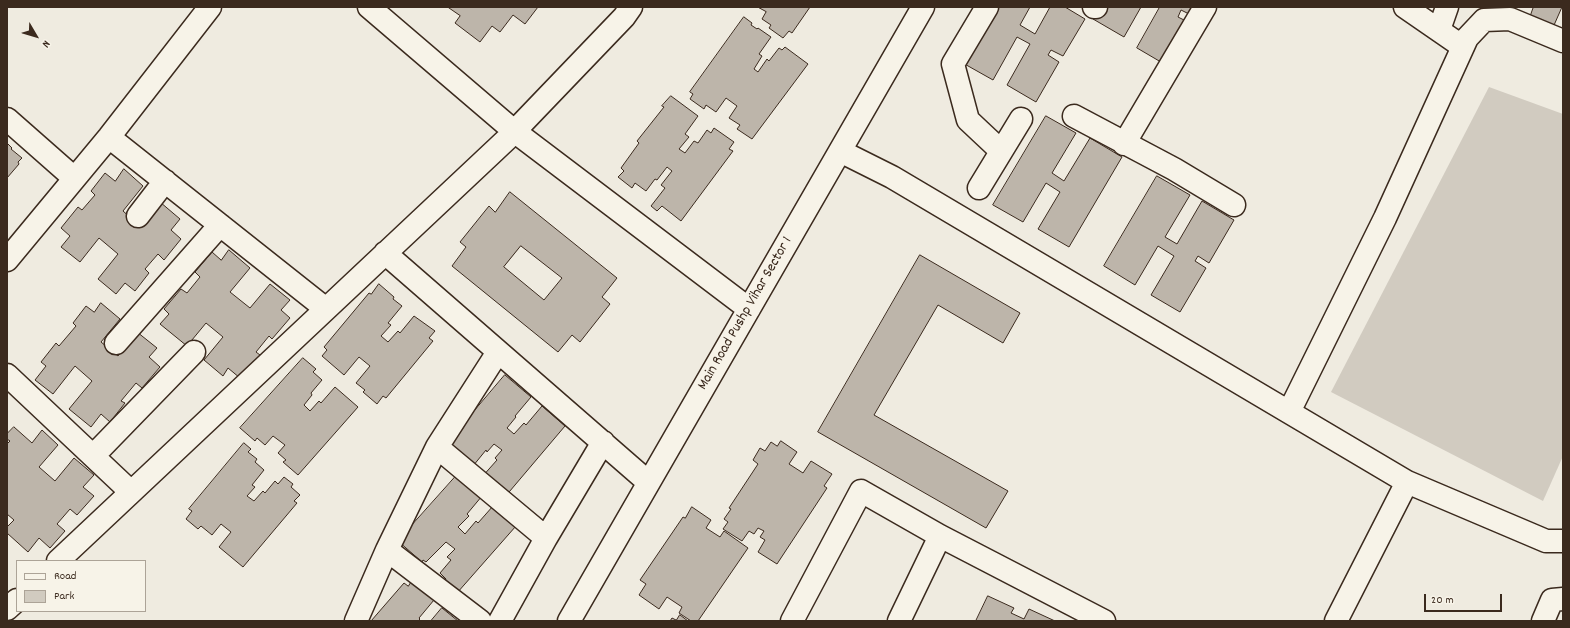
<!DOCTYPE html>
<style>
body{margin:0}
#map{position:relative;width:1570px;height:628px;overflow:hidden;background:#efebe0;font-family:Dekko,sans-serif}
canvas{display:block}
.frame{position:absolute;inset:0;border:8px solid #3b2a1e;pointer-events:none}
.legend{position:absolute;left:16px;top:560px;width:130px;height:52px;box-sizing:border-box;background:#f7f3e8;border:1px solid #aca397;margin:0;padding:5px 7px;list-style:none;font-size:12px;color:#3b2a1e}
.legend li{display:flex;align-items:center;gap:8px;height:20px}
.legend b{width:20px;border:1px solid #aca397}
.north{position:absolute;left:16px;top:16px;width:40px;height:40px;-webkit-text-stroke:3px #f7f3e8;paint-order:stroke;rotate:128deg;font-size:11px;font-weight:700;line-height:16px;text-align:center;color:#3b2a1e}
.north::after{content:'';display:block;margin:auto;width:14px;height:18px;background:#3b2a1e;clip-path:polygon(50% 0,100% 100%,50% 72%,0 100%)}
.scale{position:absolute;left:1424px;top:594px;width:78px;height:18px;box-sizing:border-box;border:2px solid #3b2a1e;border-top:0;padding-left:5px;font-size:12px;line-height:14px;white-space:nowrap;color:#3b2a1e;-webkit-text-stroke:3px #f7f3e8;paint-order:stroke}
</style>
<div id="map">
<canvas width="1570" height="628"></canvas>
<div class="frame"></div>
<ul class="legend">
<li><b style="height:5px;background:#f7f3e8"></b>Road</li>
<li><b style="height:11px;background:#d1cbc0"></b>Park</li>
</ul>
<div class="north">N</div>
<div class="scale">20 m</div>
</div>
<script>
const ctx = document.querySelector('canvas').getContext('2d');
ctx.lineJoin = 'round';
function paint(path, color) {
  ctx.fillStyle = color;
  ctx.fill(path, 'evenodd');
}
function stroke(path, color, width, dash) {
  ctx.strokeStyle = color;
  ctx.lineWidth = width;
  ctx.lineCap = dash ? 'butt' : 'round';
  ctx.setLineDash(dash || []);
  ctx.stroke(path);
}
function drawText(font, color, halo, rows, align = 'center') {
  ctx.font = font + ' Dekko,sans-serif';
  ctx.lineWidth = 4;
  ctx.setLineDash([]);
  ctx.textBaseline = 'middle';
  ctx.strokeStyle = halo;
  ctx.fillStyle = color;
  for (const [text, x, y, turn = 0] of rows) {
    ctx.save();
    ctx.translate(x, y);
    ctx.rotate((+turn || 0) * Math.PI / 180);
    ctx.textAlign = isNaN(turn) ? turn : align;
    if (halo) ctx.strokeText(text, 0, 0);
    ctx.fillText(text, 0, 0);
    ctx.restore();
  }
}
paint(new Path2D(`
 M1489,87L1563,114V456L1543,501L1331,392Z`), '#d1cbc0');
const building = new Path2D(`
 M448,7H538L525,24L513,15L500,32L492,26L480,42L455,23L460,16Z
 M758,7H810L792,33L789,31L783,38L769,28L771,25L762,19L766,12Z
 M992,7H1030L1020,25L1035,34L1050,7H1065L1085,19L1063,56L1051,50L1048,55L1059,62L1036,102L1007,85L1030,44L1017,37L993,80L961,62Z
 M1100,7H1141L1124,37L1093,19Z
 M1160,7H1198L1193,16L1181,10L1178,17L1190,23L1166,65L1137,48Z
 M1530,7H1562L1551,32L1528,22L1533,8Z
 M744,17L752,23L751,25L757,29L758,28L771,37L759,54L762,56L754,69L758,72L767,59L769,61L779,48L782,50L785,47L808,64L752,139L737,129L740,125L729,118L737,106L726,98L716,112L706,105L704,109L690,99L693,94L690,92Z
 M671,96L698,116L685,134L689,137L679,149L685,153L694,141L698,143L707,130L711,133L714,128L734,142L729,149L733,151L681,221L662,206L657,211L651,206L665,188L661,185L672,171L667,167L657,180L655,179L646,191L635,183L632,188L618,177L624,171L621,168L639,143L637,141L664,107L662,106Z
 M1046,116L1076,133L1052,173L1064,181L1090,138L1122,157L1069,247L1038,229L1060,192L1046,183L1023,222L993,205Z
 M7,143L12,148L11,149L22,158L18,162L19,164L7,178Z
 M124,169L143,186L123,211L140,226L160,202L180,219L171,230L181,239L164,260L158,254L145,269L149,273L135,291L125,283L116,294L98,279L118,254L99,238L80,262L61,247L70,236L61,228L78,207L82,210L95,195L91,191L105,173L115,181Z
 M1157,176L1190,195L1165,237L1177,244L1202,201L1234,220L1209,263L1198,256L1195,261L1206,268L1180,312L1151,295L1174,256L1158,246L1135,285L1104,266Z
 M510,192L617,278L602,297L610,304L580,342L572,335L558,352L452,266L466,247L460,242L489,206L495,212ZM521,246L562,278L544,300L504,267Z
 M229,250L250,268L230,292L250,308L270,284L290,300L281,310L290,318L272,339L269,336L256,352L260,355L240,378L228,368L223,376L204,360L223,337L206,323L187,346L160,324L169,314L164,309L181,289L187,293L200,277L195,272L212,252L221,260Z
 M920,255L1020,313L1003,343L938,305L874,415L1008,491L986,528L818,432Z
 M379,284L394,297L393,299L402,306L388,323L391,325L381,336L388,342L398,331L400,333L414,316L435,331L429,338L433,341L386,398L383,396L377,404L363,392L365,390L356,383L370,366L359,357L344,375L322,356L327,350L324,347L369,293L371,294Z
 M101,303L120,319L101,342L118,356L137,332L157,348L149,357L160,367L142,388L136,383L121,401L125,403L110,422L101,414L91,427L69,409L92,381L75,366L53,394L35,380L46,366L41,362L56,343L59,346L76,326L73,323L86,306L94,312Z
 M303,358L316,369L313,372L322,380L311,393L312,395L304,405L310,411L319,401L321,403L335,387L358,407L298,475L283,462L286,460L278,453L285,445L273,436L265,445L257,438L255,441L240,428Z
 M505,375L531,397L515,416L516,417L507,428L514,434L524,423L526,425L542,406L565,426L504,498L481,478L497,460L495,458L502,450L494,444L487,452L486,450L473,466L444,447Z
 M14,427L32,443L42,430L58,445L39,467L55,481L74,458L94,475L83,487L94,496L77,515L70,509L57,524L65,531L50,548L39,538L28,552L7,533V527L14,520L7,514V444L10,441L7,439V434Z
 M781,441L797,452L789,464L803,473L811,461L832,474L824,486L827,488L777,564L758,552L765,540L760,537L764,531L758,528L754,534L749,531L742,541L723,529L728,522L724,519L731,509L729,508L758,464L753,460L760,448L765,451L771,442L777,446Z
 M244,443L251,449L248,452L257,459L255,462L264,470L252,485L255,487L247,496L254,501L263,491L265,493L275,481L278,484L284,477L293,484L291,487L300,495L294,501L297,503L243,567L219,547L231,532L221,524L212,535L201,526L198,529L186,519L192,511L189,509Z
 M457,475L482,496L467,514L469,516L458,527L465,534L476,521L478,523L493,506L516,526L457,593L444,582L446,579L440,573L451,560L447,557L455,549L446,542L426,562L423,560L422,562L398,541Z
 M692,507L711,520L706,528L720,537L724,531L748,548L698,621H691L679,613L682,607L667,597L659,609L639,595L646,584L640,580L683,517L685,518Z
 M412,581L434,600L419,618L420,619L418,621H371L404,583L408,586Z
 M988,596L1014,608L1011,613L1024,619L1029,609L1055,621H976Z
 M442,608L458,621H431Z
 M680,615L688,621H670L672,618L676,620Z`);
paint(building, '#bdb5aa');
stroke(building, '#3b2a1e', 1);
const minor = new Path2D(`
 M369,7L514,131L749,309
 M987,7L953,64L968,120L1001,151
 M1094,7H1096
 M1405,7L1463,47
 M1439,30L1447,7
 M1074,116L1174,169L1234,205
 M7,119L74,178
 M109,137L326,309
 M1124,144L1205,7
 M840,151L892,177L1407,482L1546,541H1563
 M979,188L1021,119
 M138,216L165,181
 M385,253L648,482
 M7,260L109,137L210,7
 M116,343L220,225
 M498,352L437,447L546,538L603,442
 M7,375L131,492
 M1289,412L1385,218L1467,38L1484,20L1510,19L1563,41
 M93,456L194,352
 M387,550L437,447
 M58,561L507,139L624,17L631,7
 M7,609L17,600
 M356,621L387,550L480,621
 M500,621L546,538
 M569,621L923,7
 M792,621L861,491L940,536L1104,621
 M899,621L940,536
 M1336,621L1407,482
 M1543,621L1552,600L1563,599`);
stroke(minor, '#3b2a1e', 25);
stroke(minor, '#f7f3e8', 22);
drawText('15px', '#3b2a1e', '#f7f3e8', [
 ["Main Road Pushp Vihar Sector 1",746,314,-60]
]);
</script>
